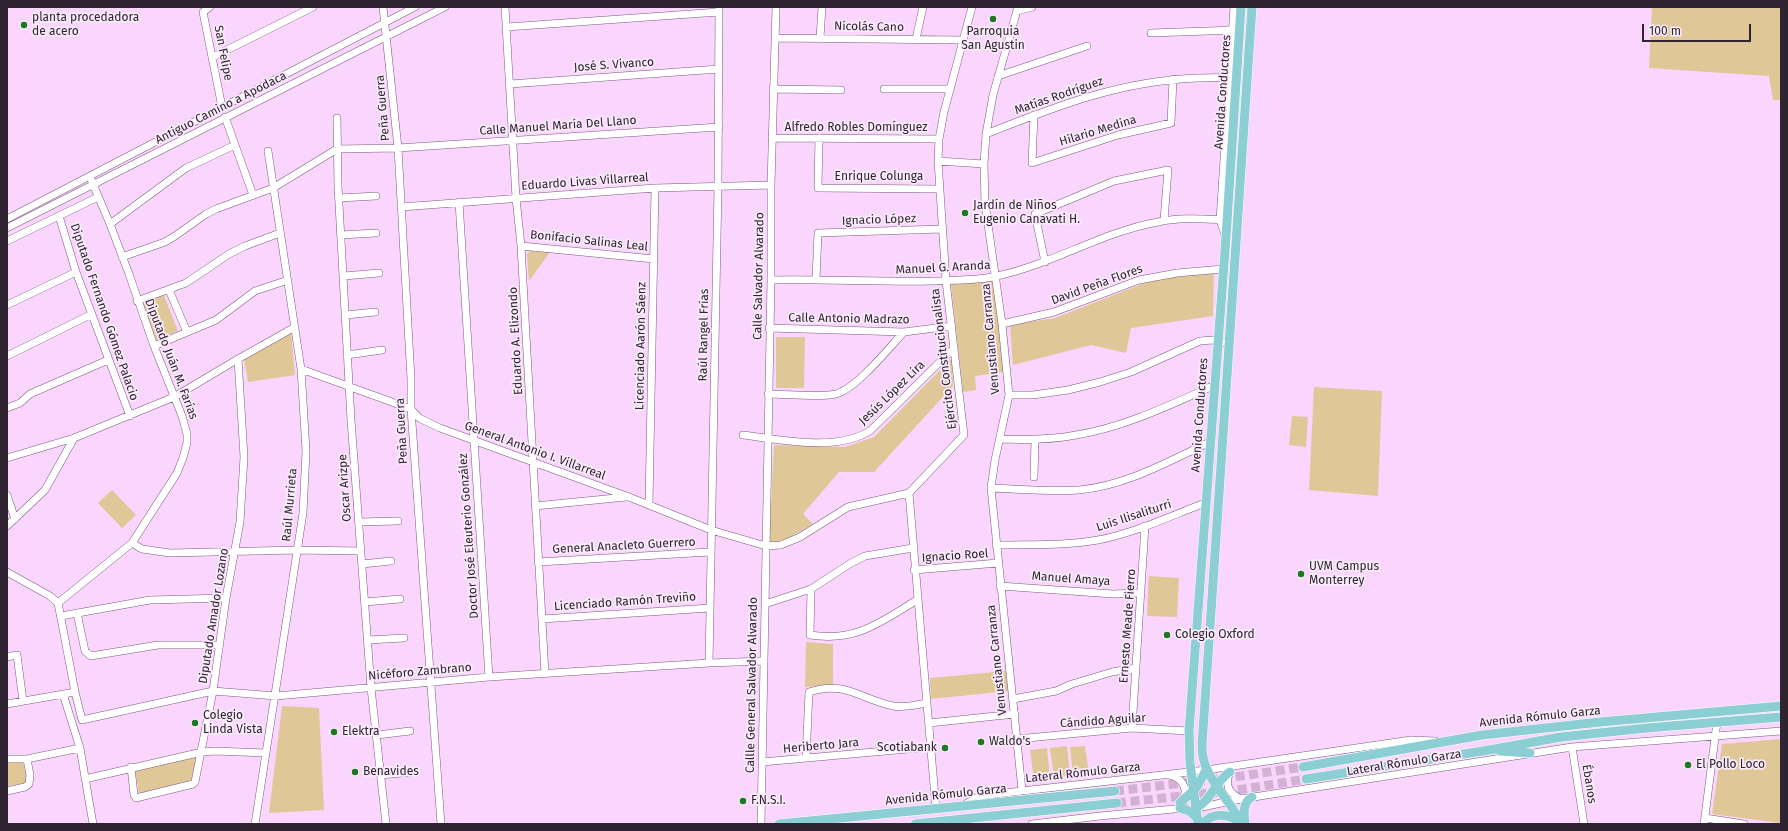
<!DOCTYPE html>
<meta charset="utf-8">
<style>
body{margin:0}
#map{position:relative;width:1788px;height:831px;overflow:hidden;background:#fad5fd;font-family:"Fira Sans",sans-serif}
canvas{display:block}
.frame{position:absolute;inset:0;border:8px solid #302332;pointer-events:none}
.scale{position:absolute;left:1642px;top:24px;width:109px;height:18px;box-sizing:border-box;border:2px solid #302332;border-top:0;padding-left:5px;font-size:12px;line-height:14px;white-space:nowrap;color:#302332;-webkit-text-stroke:3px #faebfb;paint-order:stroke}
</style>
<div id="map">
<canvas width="1788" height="831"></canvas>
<div class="frame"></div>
<div class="scale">100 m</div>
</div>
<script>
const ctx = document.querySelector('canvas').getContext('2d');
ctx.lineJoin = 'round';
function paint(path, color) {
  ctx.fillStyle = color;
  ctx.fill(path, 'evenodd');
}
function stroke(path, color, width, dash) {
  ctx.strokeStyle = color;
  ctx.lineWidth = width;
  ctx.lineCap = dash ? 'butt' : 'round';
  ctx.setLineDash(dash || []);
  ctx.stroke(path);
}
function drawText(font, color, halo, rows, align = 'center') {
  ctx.font = font + ' "Fira Sans",sans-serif';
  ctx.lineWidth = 3.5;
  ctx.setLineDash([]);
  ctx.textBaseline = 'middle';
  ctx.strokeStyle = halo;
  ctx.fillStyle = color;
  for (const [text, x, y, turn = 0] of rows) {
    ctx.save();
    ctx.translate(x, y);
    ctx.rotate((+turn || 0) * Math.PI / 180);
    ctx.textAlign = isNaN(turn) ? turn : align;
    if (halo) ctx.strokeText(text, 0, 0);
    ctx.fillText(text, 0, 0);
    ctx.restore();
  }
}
paint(new Path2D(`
 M1652,7H1781V100H1773L1769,76L1649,68Z
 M530,251L550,252L529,281L527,254Z
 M1214,273L1213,316L1131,328L1126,353L1091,345L1013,365L1010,325L1055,318L1160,277Z
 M996,281L1004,372L975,376L976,390L963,392L951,284Z
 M163,293L178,331L156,340L142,301Z
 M291,332L295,375L248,382L244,359Z
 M776,337H805L804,388H776Z
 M952,358L953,386L874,472H839L803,514L813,524L787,539L769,543L774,445L845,447L874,437Z
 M1314,387L1382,391L1378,496L1309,490Z
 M1292,416L1308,417L1306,447L1289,445Z
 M112,490L136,515L122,528L98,503Z
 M1149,576L1179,578L1177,617L1147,616Z
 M806,642L833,644V685L805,687Z
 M1006,671L1008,691L931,699L930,678Z
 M282,706L319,708L324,810L269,813Z
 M1781,739V823L1712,814L1722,744Z
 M1067,746L1070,775L1054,777L1050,748Z
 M1085,746L1089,774L1073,775L1070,747Z
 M1047,748L1050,778L1034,780L1030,750Z
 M198,754L195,781L139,794L135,769Z
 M7,761H23L28,783L7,786Z`), '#e0c797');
stroke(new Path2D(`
 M1115,791L1235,777L1303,767
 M1117,803L1237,790L1306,779`), '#d2b1d4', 9, [9, 4.5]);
const minor = new Path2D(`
 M210,7L203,12L222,107
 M383,7L398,148L411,379V409L441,824
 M505,7L516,198L521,246L545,674
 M1018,7L993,95L986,134L984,164L985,203L1002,324L1009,395L995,460L991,488L1022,790
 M1017,11L1032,7
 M507,27L719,12
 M1151,33L1236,30
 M776,38L963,40
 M820,38L822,7
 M916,39L923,7
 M213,57L313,7
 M998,76L1087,46
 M510,84L719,69
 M773,89L841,90
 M884,89H950
 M1034,115L1032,163L1118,135L1171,123L1173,79
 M225,117L253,195
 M337,118L338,186L351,420L371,688L386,824
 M986,134C1057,106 1120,81 1197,78C1210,78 1223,77 1236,78
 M773,138L939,139
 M819,138L818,188L939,189
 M938,161L984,164
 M339,198L376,196
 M459,202L489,677
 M401,207L655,188L771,185
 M59,216L76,272L130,416
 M7,219L415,7
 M110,224L186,168L235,145
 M7,228L445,7
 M341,235L376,233
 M1226,237L1220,220L1234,7
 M7,241L98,197
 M521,246L654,259
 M122,257L165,242L175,236L206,214L216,209L273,188L337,149L398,148L719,127
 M1045,262L1035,214L1114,181L1168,170L1164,220
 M344,276L379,273
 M816,279L818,233L942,229
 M771,280C824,279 878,282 931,281C952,280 977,281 997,276C1053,264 1102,232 1158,222C1180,217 1204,219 1227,220
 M169,290L187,332
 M137,301L186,283L229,254L245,246L280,233
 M7,305L76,272
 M346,315L375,312
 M1002,324L1054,312L1139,280L1177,273L1223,269
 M769,328L904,332L952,326
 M154,346L216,320L255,291L288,280
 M347,355L382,350
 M7,356L92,314
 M301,369L411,409L419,418L440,428L629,497L711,530L766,546L781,545L800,537L848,507L909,493
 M768,394C789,394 816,398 836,394C857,388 888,349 904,332
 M1009,395H1033L1068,390L1100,382L1131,372L1200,341L1213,340L1228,343
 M7,408L20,403L30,394L108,360
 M743,435C781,440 839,452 871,430L954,348
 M1000,439C1026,440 1051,440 1076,435C1125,427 1170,405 1215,385
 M7,458L74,438L174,397L238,359L295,327
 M1034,477L1035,440
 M991,488C1020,489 1050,492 1079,490C1126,486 1169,461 1210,442
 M7,495L15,519
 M649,504L655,188
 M535,506L626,497
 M359,522L398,521
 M7,526L45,490L74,438
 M132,543L142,549L170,553L297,550L361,551
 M996,545C1030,544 1064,546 1098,540C1135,533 1170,516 1205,503
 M538,562L710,552
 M362,564L391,561
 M914,570L998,563
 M7,572L50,596L58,603L75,692L82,720L213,691L276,696L489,677L709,663L763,661
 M1000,586L1113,594L1141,593
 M811,589L810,635C856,642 879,623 917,600
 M365,602L400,599
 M58,603L132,543L177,473L183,458L187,443V434L182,416L154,346L129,274L110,224L90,177
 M765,604L811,589L851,563L865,556L913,548
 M77,613L85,651L91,656L158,645H219
 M61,616L150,600L226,598
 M542,619L710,608
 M368,640L404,638
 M7,657L17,655L23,701
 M709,663L718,186L719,7
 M63,694L80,748L93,824
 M1013,699L1056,691L1072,684L1112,672L1136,668
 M7,704L75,692
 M929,723L1015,714
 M1132,728L1145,526
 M377,735L410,731
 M1017,739L1132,728L1189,731
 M1572,747L1584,824
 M806,758L809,692C845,680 860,699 893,706C904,708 916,705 927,703
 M7,759H27L80,748
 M762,762L930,747
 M131,767L134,795L136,798L193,784L195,782L213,691L226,598L240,522L244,457L238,359
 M1230,772C1224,785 1229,793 1241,799
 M381,775L412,772
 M1169,775C1181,777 1189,788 1183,799
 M85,779L202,752L215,751L266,753
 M7,791L25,787L29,784L30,775L27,759
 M964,805L976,798L987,795L1206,770L1411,740L1436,741
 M1197,808L1241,799L1572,747L1781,731
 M936,809L909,493L964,435L946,281L938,161L939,139L944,112L972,7
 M1705,818L1744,824
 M255,824L303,513L306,451L301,369L268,151
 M761,824L771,280V185L776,7
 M1032,824L1100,816L1185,808
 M1704,824L1717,722`);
const major = new Path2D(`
 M1500,751L1530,753
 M1303,767L1482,735L1600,722L1781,706
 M1306,779L1489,750L1561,737L1647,728L1781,717
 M1180,803L1197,787L1206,770
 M1180,808L1189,811L1198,819
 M1196,808C1212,800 1215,781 1230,772
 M779,824L1115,791
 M915,824L1117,803
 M1198,824L1190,763L1189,731L1226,237L1241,7
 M1202,824C1213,812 1228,813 1241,823
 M1242,824C1229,797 1201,777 1202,745L1252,7
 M1245,824C1244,814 1242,803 1252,797`);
stroke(minor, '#7b5a7e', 8);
stroke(major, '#fff', 10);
stroke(minor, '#fff', 7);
stroke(major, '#8bced4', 9);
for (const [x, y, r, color] of [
 [993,19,4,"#1f7724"],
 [24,25,4,"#1f7724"],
 [965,213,4,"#1f7724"],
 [1301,574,4,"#1f7724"],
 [1167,635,4,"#1f7724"],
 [195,723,4,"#1f7724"],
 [334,732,4,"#1f7724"],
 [981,742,4,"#1f7724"],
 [945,748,4,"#1f7724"],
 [1688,765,4,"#1f7724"],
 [355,772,4,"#1f7724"],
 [743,801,4,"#1f7724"]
]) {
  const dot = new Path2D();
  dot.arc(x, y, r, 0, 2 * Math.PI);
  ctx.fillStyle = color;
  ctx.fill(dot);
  stroke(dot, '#faebfb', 1.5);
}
drawText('12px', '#302332', '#faebfb', [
 ["planta procedadora",32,18],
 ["de acero",32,32],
 ["Parroquia",993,32,"center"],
 ["San Agustin",993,46,"center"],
 ["Jardín de Niños",973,206],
 ["Eugenio Canavati H.",973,220],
 ["UVM Campus",1309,567],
 ["Monterrey",1309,581],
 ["Colegio Oxford",1175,635],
 ["Colegio",203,716],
 ["Linda Vista",203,730],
 ["Elektra",342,732],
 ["Waldo's",989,742],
 ["Scotiabank",937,748,"right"],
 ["El Pollo Loco",1696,765],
 ["Benavides",363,772],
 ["F.N.S.I.",751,801]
], 'left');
drawText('12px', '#302332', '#faebfb', [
 ["Nicolás Cano",869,27,1],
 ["San Felipe",223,53,79],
 ["José S. Vivanco",614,65,-4],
 ["Avenida Conductores",1223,92,-86],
 ["Matías Rodríguez",1059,96,-19],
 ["Antiguo Camino a Apodaca",221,108,-27],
 ["Peña Guerra",383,108,-95],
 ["Calle Manuel María Del Llano",558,126,-4],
 ["Alfredo Robles Domínguez",856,128],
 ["Hilario Medina",1098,131,-17],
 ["Enrique Colunga",879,177],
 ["Eduardo Livas Villarreal",585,182,-4],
 ["Ignacio López",879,220,-2],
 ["Bonifacio Salinas Leal",589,241,6],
 ["Manuel G. Aranda",943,268,-3],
 ["Calle Salvador Alvarado",759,276,-89],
 ["David Peña Flores",1097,285,-20],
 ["Diputado Fernando Gómez Palacio",104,312,71],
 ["Calle Antonio Madrazo",849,319,1],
 ["Raúl Rangel Frías",704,335,-89],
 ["Venustiano Carranza",991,339,-95],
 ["Eduardo A. Elizondo",516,341,-93],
 ["Licenciado Aarón Sáenz",641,346,-89],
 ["Diputado Juán M. Farías",171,359,69],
 ["Ejército Constitucionalista",944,359,-97],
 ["Jesús López Lira",892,393,-44],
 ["Avenida Conductores",1200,415,-86],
 ["Peña Guerra",402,431,-93],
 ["General Antonio I. Villarreal",535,451,20],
 ["Oscar Arizpe",345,488,-94],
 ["Raúl Murrieta",290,505,-85],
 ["Luis Ilisaliturri",1134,516,-18],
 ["Doctor José Eleuterio González",469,536,-94],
 ["General Anacleto Guerrero",624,546,-3],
 ["Ignacio Roel",955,556,-4],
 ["Manuel Amaya",1071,579,4],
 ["Licenciado Ramón Treviño",625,602,-4],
 ["Diputado Amador Lozano",214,616,-81],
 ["Ernesto Meade Fierro",1128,626,-86],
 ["Venustiano Carranza",997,660,-96],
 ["Nicéforo Zambrano",420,672,-5],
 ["Callle General Salvador Alvarado",752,685,-89],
 ["Avenida Rómulo Garza",1540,717,-6],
 ["Cándido Aguilar",1103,721,-4],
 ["Heriberto Jara",821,746,-5],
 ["Lateral Rómulo Garza",1404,763,-9],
 ["Lateral Rómulo Garza",1083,773,-6],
 ["Ébanos",1589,784,81],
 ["Avenida Rómulo Garza",946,795,-6]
]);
</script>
